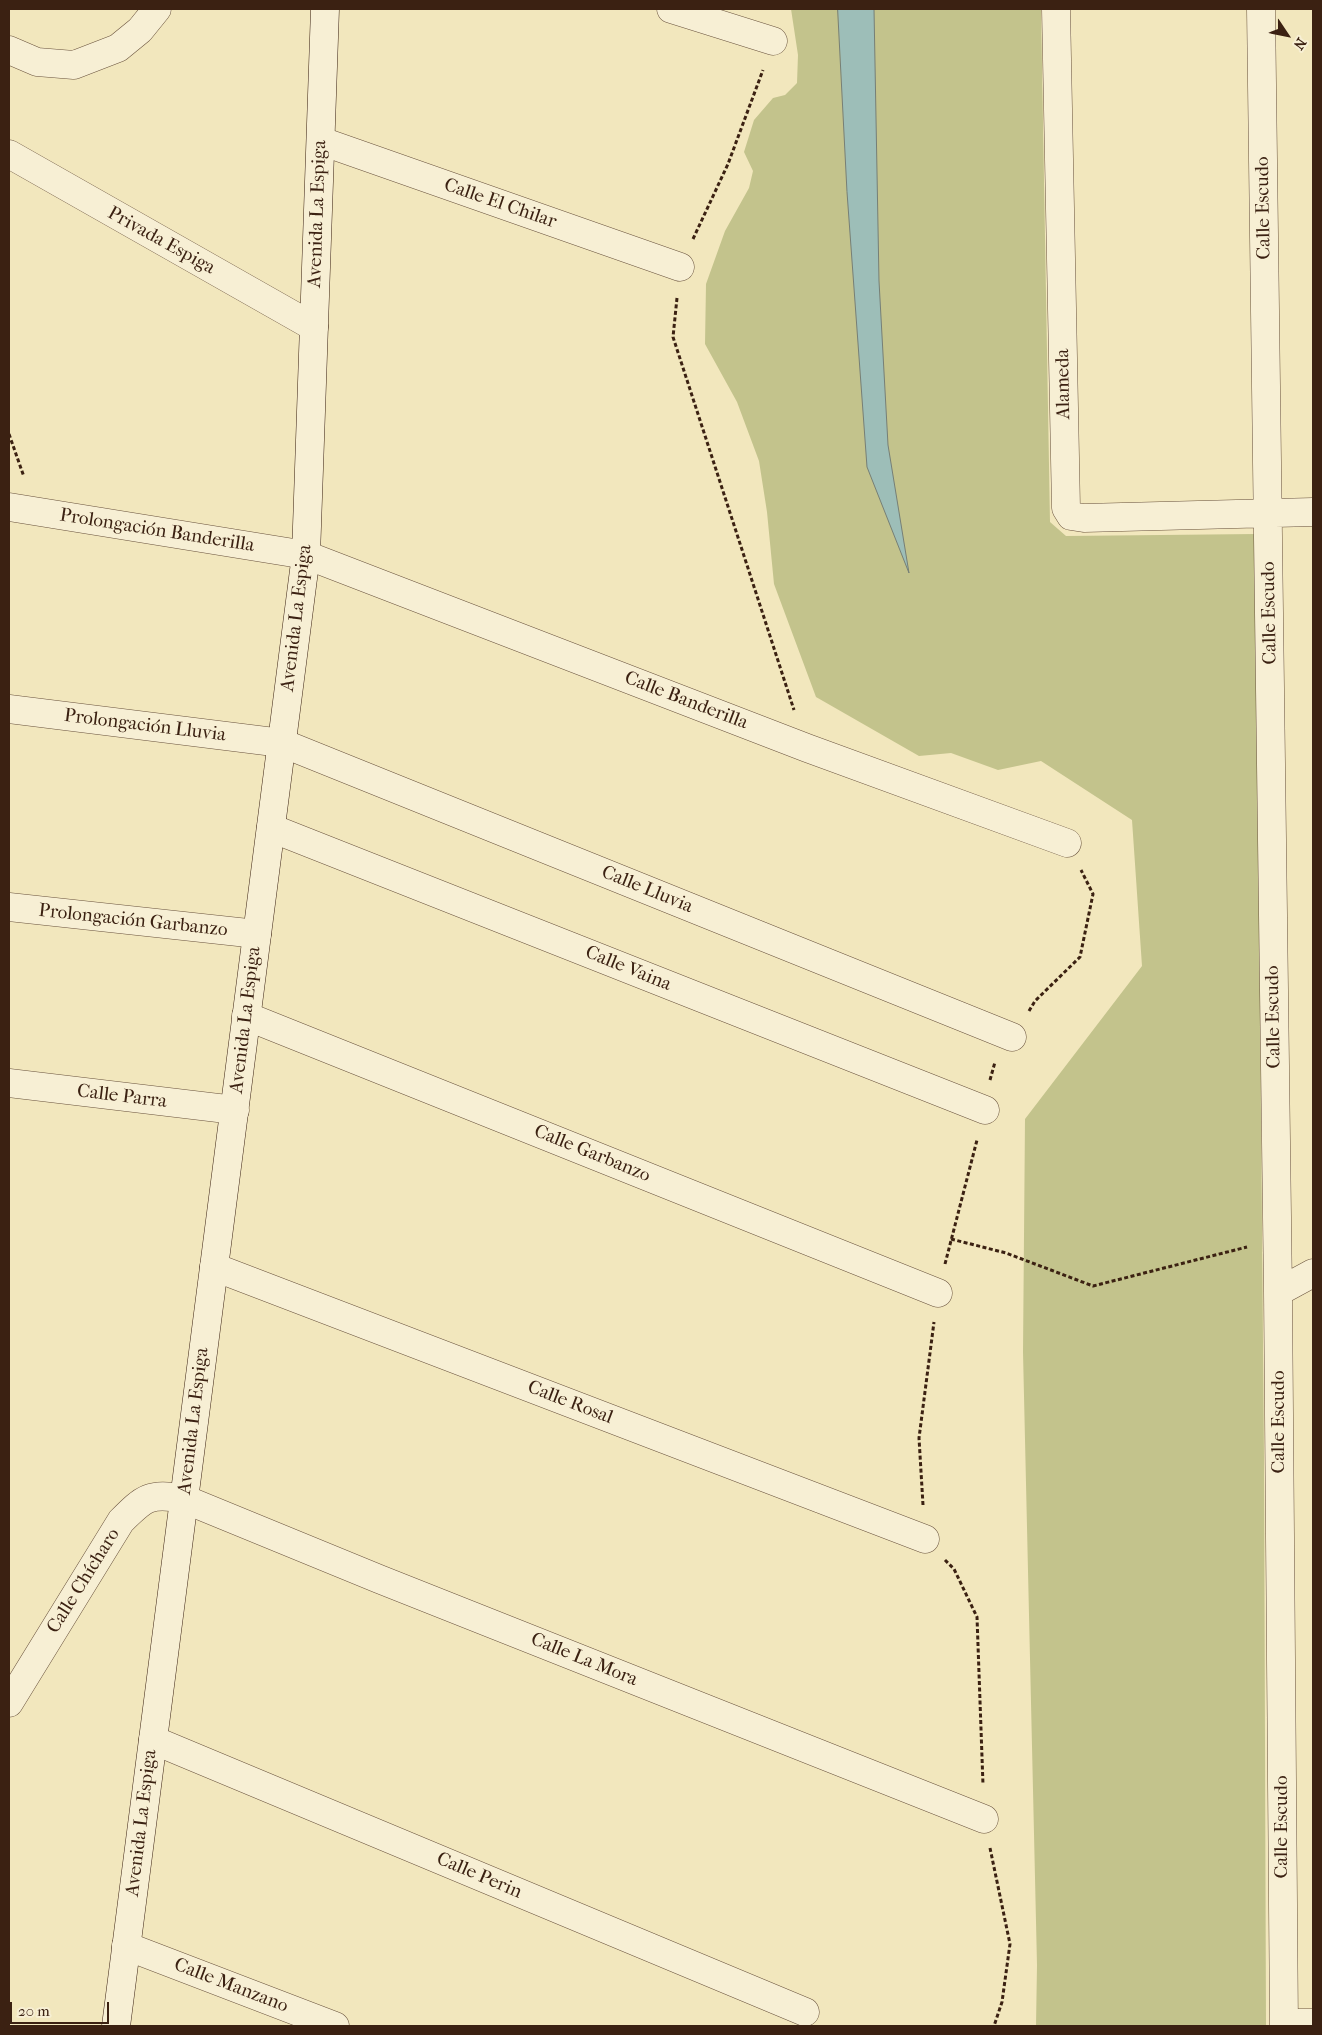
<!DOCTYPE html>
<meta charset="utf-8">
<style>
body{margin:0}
#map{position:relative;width:1322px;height:2035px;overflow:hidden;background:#f2e7bd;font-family:"IM FELL French Canon",serif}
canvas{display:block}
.frame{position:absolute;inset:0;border:10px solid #3b2112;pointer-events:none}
.north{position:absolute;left:1262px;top:10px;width:50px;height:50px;-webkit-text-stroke:4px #f7efd4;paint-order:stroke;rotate:124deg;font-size:14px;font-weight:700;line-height:20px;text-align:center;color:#3b2112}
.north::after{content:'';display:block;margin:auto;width:18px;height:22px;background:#3b2112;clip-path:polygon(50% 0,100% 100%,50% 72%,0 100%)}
.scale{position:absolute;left:10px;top:2002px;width:99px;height:22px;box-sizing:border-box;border:2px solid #3b2112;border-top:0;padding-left:6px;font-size:15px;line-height:18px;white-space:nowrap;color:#3b2112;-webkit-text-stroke:4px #f7efd4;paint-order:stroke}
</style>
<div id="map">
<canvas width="1322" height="2035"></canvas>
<div class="frame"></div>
<div class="north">N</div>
<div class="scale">20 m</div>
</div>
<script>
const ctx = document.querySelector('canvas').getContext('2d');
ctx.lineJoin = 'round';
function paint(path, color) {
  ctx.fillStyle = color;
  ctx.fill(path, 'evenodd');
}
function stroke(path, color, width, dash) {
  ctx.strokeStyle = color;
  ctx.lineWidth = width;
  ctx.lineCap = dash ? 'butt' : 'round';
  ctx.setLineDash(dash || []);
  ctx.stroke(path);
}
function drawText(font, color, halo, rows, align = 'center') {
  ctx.font = font + ' "IM FELL French Canon",serif';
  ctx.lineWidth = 4.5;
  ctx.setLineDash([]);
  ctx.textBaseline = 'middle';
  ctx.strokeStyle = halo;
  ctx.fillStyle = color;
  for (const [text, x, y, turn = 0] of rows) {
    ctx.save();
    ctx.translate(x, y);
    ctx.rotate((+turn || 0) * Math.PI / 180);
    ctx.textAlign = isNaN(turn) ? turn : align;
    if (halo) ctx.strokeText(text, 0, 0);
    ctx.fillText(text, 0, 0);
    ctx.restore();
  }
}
paint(new Path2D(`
 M791,9H1041L1050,522L1066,536L1256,534L1264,1458L1266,2026H1036L1037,1965L1023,1352L1025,1119L1142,966L1132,820L1041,761L998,770L951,753L919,756L816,697L774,584L767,512L759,461L737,402L705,344L706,284L725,231L749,188L753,171L744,152L754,120L773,98L785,95L797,83L798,55Z`), '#c3c38c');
const water = new Path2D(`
 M838,9H874L879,281L888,445L909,573L867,467L847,192Z`);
paint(water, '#9dbeb8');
stroke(water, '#767f76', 1);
const street = new Path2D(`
 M671,9L773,41
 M1056,9L1066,508L1071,516L1084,518L1313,512
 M1261,9L1278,1292L1284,2026
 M9,50L37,62L74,65L118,48L140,30L157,9
 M321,141L680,267
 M9,154L314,327
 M9,507L306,555L807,748L1067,843
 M9,709L282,743L1012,1037
 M271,828L985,1110
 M9,907L257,934
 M246,1016L938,1293
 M9,1083L235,1110
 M214,1267L925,1539
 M1278,1292L1313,1273
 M9,1703L121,1521C144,1498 150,1492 184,1499L379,1579L984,1819
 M153,1740L805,2012
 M126,1946L335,2026
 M1284,2023H1313`);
const secondary = new Path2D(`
 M116,2026L306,555L325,9`);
stroke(street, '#69523d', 29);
stroke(secondary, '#3b2112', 29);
stroke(new Path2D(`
 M693,239L728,164L763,70
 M677,298L673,337L794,710
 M9,434L24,477
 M1029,1011L1035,1001L1080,957L1093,894L1081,870
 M990,1080L995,1062
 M951,1239L1006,1253L1093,1286L1247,1247
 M945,1264L977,1140
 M923,1505L919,1438L934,1322
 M945,1560L954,1569L977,1617L983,1785
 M990,1848L1010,1944L1002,2002L994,2026`), '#3b2112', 3, [4, 2.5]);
stroke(street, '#f7efd4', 28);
stroke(secondary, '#f7efd4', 28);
drawText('19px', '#3b2112', '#f7efd4', [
 ["Calle El Chilar",500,204,19],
 ["Calle Escudo",1264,208,-91],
 ["Avenida La Espiga",318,214,-88],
 ["Privada Espiga",161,241,29],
 ["Alameda",1064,384,-91],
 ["Prolongación Banderilla",157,531,9],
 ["Calle Escudo",1270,613,-91],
 ["Avenida La Espiga",297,618,-83],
 ["Calle Banderilla",686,701,21],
 ["Prolongación Lluvia",145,726,7],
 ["Calle Lluvia",647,890,22],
 ["Prolongación Garbanzo",133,921,6],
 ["Calle Vaina",628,969,22],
 ["Calle Escudo",1274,1017,-91],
 ["Avenida La Espiga",246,1020,-83],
 ["Calle Parra",122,1097,7],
 ["Calle Garbanzo",592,1154,22],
 ["Calle Rosal",570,1403,21],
 ["Avenida La Espiga",194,1421,-83],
 ["Calle Escudo",1279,1422,-90],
 ["Calle Chícharo",84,1581,-58],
 ["Calle La Mora",584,1660,22],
 ["Avenida La Espiga",142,1823,-83],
 ["Calle Escudo",1282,1827,-90],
 ["Calle Perin",479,1876,23],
 ["Calle Manzano",231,1986,21]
]);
</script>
